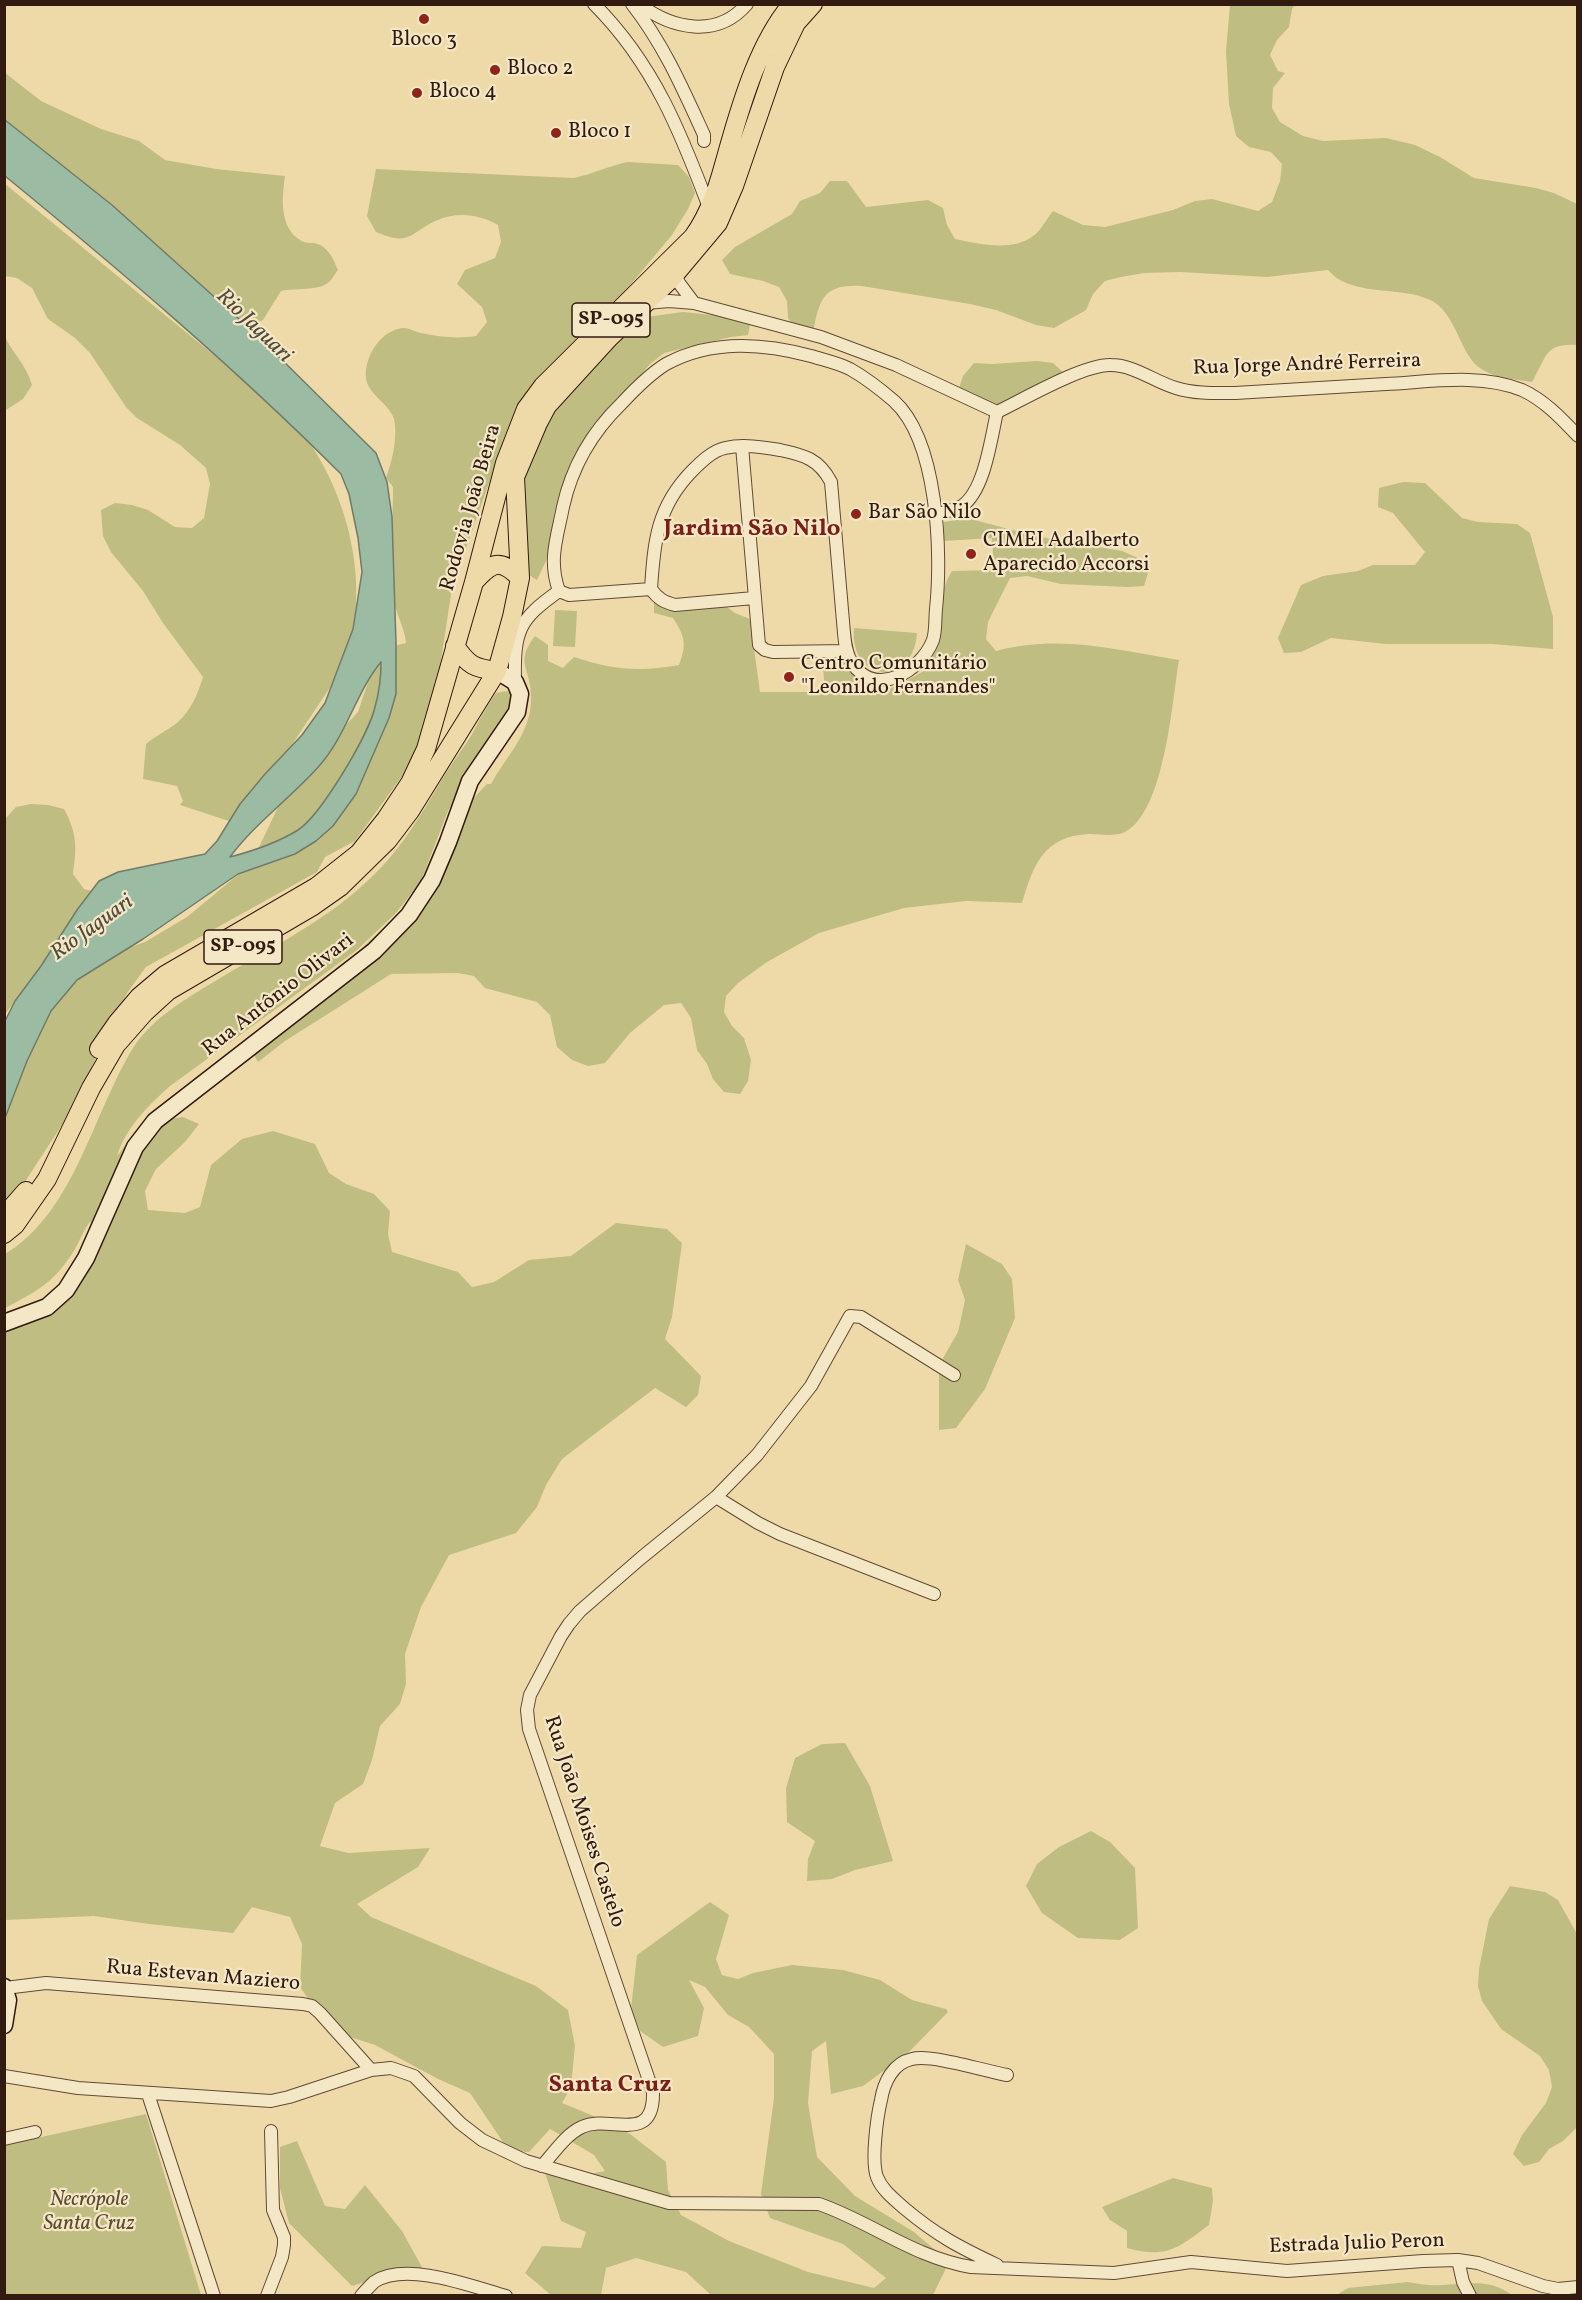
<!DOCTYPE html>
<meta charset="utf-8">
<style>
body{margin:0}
#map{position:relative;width:1582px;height:2300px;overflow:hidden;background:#eedaa8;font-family:Vollkorn,serif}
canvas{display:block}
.frame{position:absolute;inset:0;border:6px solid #311a10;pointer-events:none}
</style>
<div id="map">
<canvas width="1582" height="2300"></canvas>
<div class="frame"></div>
</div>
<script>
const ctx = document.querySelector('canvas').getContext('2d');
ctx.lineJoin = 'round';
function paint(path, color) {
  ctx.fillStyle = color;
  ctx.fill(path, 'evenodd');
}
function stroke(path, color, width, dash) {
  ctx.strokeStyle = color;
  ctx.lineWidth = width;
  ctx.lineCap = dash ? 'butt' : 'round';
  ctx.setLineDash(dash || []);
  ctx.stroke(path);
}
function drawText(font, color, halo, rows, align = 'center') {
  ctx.font = font + ' Vollkorn,serif';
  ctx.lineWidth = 4.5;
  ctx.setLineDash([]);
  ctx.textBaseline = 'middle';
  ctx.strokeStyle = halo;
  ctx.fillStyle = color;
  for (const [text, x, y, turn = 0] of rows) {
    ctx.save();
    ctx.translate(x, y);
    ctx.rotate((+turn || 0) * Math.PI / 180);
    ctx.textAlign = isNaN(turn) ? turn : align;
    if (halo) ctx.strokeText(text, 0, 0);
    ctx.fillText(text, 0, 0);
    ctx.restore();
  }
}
paint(new Path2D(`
 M1230,5H1295L1292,9L1289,27L1277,40L1270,55L1278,71L1285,73L1273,88L1272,108L1280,122L1303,136L1323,141L1386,138L1415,145L1440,157L1474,178L1536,188L1554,193L1577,204V345C1544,343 1547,357 1532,382C1516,379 1497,379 1483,370C1458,356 1458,311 1428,299C1401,288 1368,294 1342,281C1337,279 1332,274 1328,270L1267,277L1180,272L1144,273L1121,277L1105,281L1093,294L1086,310L1054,328L1036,325L996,310L970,304L862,286C823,284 819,299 813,334L797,332L788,318L787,301L779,287L763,281L730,274L722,260L735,247L792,214L800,201L820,193L830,181H847L866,207L928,200L943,208L947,225L955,239C979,244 1012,252 1033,236C1041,231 1047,218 1053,211L1083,225L1105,227L1173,210L1195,201L1212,199L1258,211L1272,202L1280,181L1282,164L1271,152L1249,147L1236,136L1229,104L1226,51Z
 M4,72L41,101L101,129L139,141L165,160L216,169L285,176C282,197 279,227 300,240C304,243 310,243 314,243C328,246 333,258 338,270C335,273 333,279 329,282C320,291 294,288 281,291L263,320L247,327L5,130Z
 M627,162L678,165L689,177L695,193L688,209L672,235L556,374L509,426L452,588L429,739L355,841L325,857L317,872L146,967L127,993L69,1114L17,1194L5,1208V1104L55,1001L93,967L128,948L145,942L187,917L251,864L288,786L358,712L370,676L389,647L406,643C404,624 395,614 393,595C389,560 393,522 393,487L386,478C392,462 398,437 394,419C389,403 368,395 366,378C364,357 381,329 404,328C409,328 416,332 421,333C440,337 457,339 476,336L487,322L482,307L457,284L465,270L495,258L501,242L498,225C479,214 456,211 435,221C408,235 409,246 376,232L367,216L376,169L574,178C592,174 609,166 627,162Z
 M4,183L292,419C348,486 376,589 341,671L241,821L235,827L229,821L180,805L183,801L177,786L143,779L146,744C156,735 169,730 178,722C191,710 198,694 203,677L163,623L143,591L111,552L103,536L101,510L115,503L132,505L148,510L175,527L192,528L204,518L210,484L206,468L180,445L137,418L126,407L90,353L75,338L48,319L32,288L17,278L5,276Z
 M683,312L751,319L748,335L731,337L664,353L650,364L595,433L553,531L546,561L537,580L524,572L520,475L550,408L631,325L646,317Z
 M4,335C13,354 26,364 32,385L23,399L6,410Z
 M1037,361L1053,363L1065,374L1007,404L991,405L958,391L963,376L974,363L992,364Z
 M1403,482L1425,483L1462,518L1478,522L1517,524L1530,533L1553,617V649L1492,644H1386L1331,638L1301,652L1284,653L1278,638L1301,585L1323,576L1358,571L1373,565H1415L1425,552L1393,513L1378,507L1379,488Z
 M967,518L1035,536L1122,551L1138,558L1149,570L1144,586L1127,587L1061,584L1027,576L1010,578L988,622L986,639L996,651C1060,634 1116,650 1179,660C1172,701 1165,811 1125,832C1114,837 1100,834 1089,834C1043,836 1033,866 1022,903L966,901L904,908L819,933L767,962L738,983L726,996L724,1012L732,1026L744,1038L751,1060L748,1081L740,1094L724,1092L713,1079L707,1064L697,1050L691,1018L681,1003L664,1005L630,1033L605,1063L588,1066L572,1060L557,1047L550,1015L537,1002L485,988L474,976L458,973L391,974L285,1041L258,1062L250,1048L353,961L364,946L415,900L465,807L487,784H491C507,755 532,732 531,697C531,668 514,663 535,636L548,645V661L563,668L574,657C612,670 639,672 679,665C687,644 685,637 673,618L654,613V596L671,608L723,604L735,613L750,619L760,692H825L822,655L846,663L869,688L886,690L901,684L929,668C937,637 935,598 952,571L994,570L992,538L944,541V522Z
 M555,610L577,611L575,647L553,646Z
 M854,628L917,633C913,689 849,682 854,628Z
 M506,691L513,694L517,702L468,772L448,811L421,881L396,913L357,950L170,1086C148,1106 126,1127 117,1156L142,1123L183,1117L199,1124L185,1142L156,1169L145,1191L148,1210L185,1213L200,1207L211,1165L242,1139L273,1131L315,1144L329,1173L346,1184L374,1194L390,1211L388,1234L392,1252L458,1272L472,1287L494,1282L529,1260L571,1256L616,1223L667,1229L682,1243L672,1317L665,1339L701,1376L698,1395L686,1407L655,1388L562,1459L546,1485L537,1507L516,1533L449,1555L421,1607L405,1654L406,1684L400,1704L380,1726L372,1760L363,1784L335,1803L320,1846L348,1853L430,1848L418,1867L357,1904L371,1917L536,1986L568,2010L575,2046L571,2087L562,2103L611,2123L630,2134L666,2162L668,2190L681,2215L729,2241L808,2272L874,2288L886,2278L843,2244L770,2218L761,2194L774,2098V2054L749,2027L728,2015L705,1987L689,1980L704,2008L698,2036L663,2047L640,2031L631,2009L637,1955L710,1902L729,1915L716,1959L722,1975L738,1979L753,1973L792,1965L843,1970L880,1980L912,2000L946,2009L948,2012L908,2053L863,2086L831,2094L826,2041L812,2051L808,2103L817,2157L855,2196L914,2232L949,2262L933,2295H711L686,2272L636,2258L606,2268L601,2295H551L525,2273L542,2246L581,2248L586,2232L561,2221L545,2173L584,2175L605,2171L594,2155L550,2129L529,2152L509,2151L470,2093L438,2079L375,2045L347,2036L324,2022L300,1987L302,1944L290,1917L252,1907L233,1933L149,1924L94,1916L5,1920L4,1323L37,1307L73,1275L87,1240L91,1221C85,1227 80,1240 75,1249C55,1282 38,1291 5,1308V1254C74,1213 93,1113 133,1048C152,1018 187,998 217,980C263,952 314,927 355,892C395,859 415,825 441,781C450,766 461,751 471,736C479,721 486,707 496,693Z
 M31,804L48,805L64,809C77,833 77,847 73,874L84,889L100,893L5,1014V819L16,807Z
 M966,1244L1002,1264L1012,1279L1015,1318L985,1389L956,1428L939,1430V1365L958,1332L965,1300L958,1280Z
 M845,1743L870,1786L893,1861L855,1870L832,1879L807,1881L808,1859L815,1841L787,1822L786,1788L795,1758L822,1744Z
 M1091,1831L1110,1842L1135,1868L1138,1928L1120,1940L1078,1938L1042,1913L1026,1886L1037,1864L1059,1847Z
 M1510,1886L1545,1892L1558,1900L1577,1934V2127L1563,2141L1549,2149L1539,2162L1524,2166L1513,2154L1522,2135L1546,2103L1552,2087L1549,2070L1540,2056L1501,2029L1482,2001L1478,1986L1479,1969L1489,1919Z
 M146,2114L201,2295H5V2145Z
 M297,2141L325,2206L345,2209L365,2185L402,2231L423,2269L413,2268L352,2286L289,2223L280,2188V2147Z
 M1173,2178L1212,2188L1213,2201L1209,2225C1178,2248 1167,2259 1127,2248V2231L1110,2220L1102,2207Z
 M1408,2282C1419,2284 1430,2286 1442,2285C1467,2284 1490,2278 1512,2295L1335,2296L1348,2288Z`), '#c0bd83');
const water = new Path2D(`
 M5,120L112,205L259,337L376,453L387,482L392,517L396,643V694L389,718L356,794L333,826L316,841L295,854L238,874L143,939L77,980L51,1011L27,1061L5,1118V1021L15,1001L41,966L77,910L99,881L118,872L205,854L217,841L240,804L265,774L302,735L325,703L353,629L362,572L358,538L349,494L341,474C235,368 121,271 5,176ZM381,662C381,675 379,693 375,707C369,734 321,815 298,830C277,843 253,851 230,857C255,823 292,797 320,765C347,734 356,692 381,662Z`);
paint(water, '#9bbba3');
stroke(water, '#717b68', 1.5);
const street = new Path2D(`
 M594,4C654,64 681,133 710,210
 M632,4C664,45 683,89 704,135V141
 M639,4C672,29 717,39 747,4
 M675,274L679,283L694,303
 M646,303L669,301L694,303L821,337L896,365L997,412C1024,399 1084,364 1111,365C1134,365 1155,382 1176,388C1195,394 1216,393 1235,393C1286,390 1336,387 1386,384C1429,382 1480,373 1522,390C1544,400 1561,418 1578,436
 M742,446L759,645L765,650L773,652L847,651
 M935,515C944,512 954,510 962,506C985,490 991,438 997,412
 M651,589C658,599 664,602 675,605L754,598
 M559,591C548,560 557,538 563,507C572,466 592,432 622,403C635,389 650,374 666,364C712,339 763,343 811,356C824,360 838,363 850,369C866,378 880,389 894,401C938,441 942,553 936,609C935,618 936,631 933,640C921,671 876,699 852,663C846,654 845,643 844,633L831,482C819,459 804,455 780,450C762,447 743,444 725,448C712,451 701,462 692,471C657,507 654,541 651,589
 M559,591L569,595L651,589
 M515,682C514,631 518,620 559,591
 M716,1497L758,1523L780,1534L934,1594
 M5,1988L46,1983L303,2004L312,2006L320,2013L371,2070
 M4,2076L78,2088L271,2101L289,2097L371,2070L391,2068L414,2076L460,2123L482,2140L526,2161L669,2203L819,2204C871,2222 915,2258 971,2267L1114,2273L1191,2262L1287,2271L1423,2261L1458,2260L1478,2263L1543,2286L1558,2289L1578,2287
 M148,2094L214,2296
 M4,2139L35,2132
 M542,2166C553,2154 566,2134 582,2127C610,2114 654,2146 653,2092L529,1729L527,1710L530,1695L561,1636L569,1624L580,1611L641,1558L716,1497L757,1455L811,1386L850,1316L861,1317L954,1375
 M1458,2260L1463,2282L1470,2296
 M997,2265C959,2247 936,2235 904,2208C894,2199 882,2190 877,2177C871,2161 877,2117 881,2100C884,2082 893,2063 912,2059C932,2054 985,2071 1007,2075
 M267,2296L282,2257L284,2245V2237L273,2210L271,2131
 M361,2296C365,2291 370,2286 374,2282C406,2261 471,2286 506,2296`);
const secondary = new Path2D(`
 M4,1323L47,1307L66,1290L86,1258L135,1147L155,1121L374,951L409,915L432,880L448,842L470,781L517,712L520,694L515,682L497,671
 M4,1987L8,2000L4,2025`);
const primary = new Path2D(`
 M474,582C492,562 500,558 520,578
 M455,646C469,666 474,668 497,671
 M99,1049L117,1023L139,997L165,975L316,887L359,853L386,819L410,783L426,749L474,582L505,463L526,409L543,386L693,237C713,209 720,179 729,147C742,101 760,41 792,4
 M4,1216L26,1191
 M4,1234L15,1225L47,1179L91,1088L116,1045L145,1012L168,991L313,906L340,887L388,840L410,811L497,671L512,617L520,578L515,477L538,423L547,406L609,338L671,279L718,223L734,186L775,67L796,23L813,4`);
stroke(street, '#604a36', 14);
stroke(secondary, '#311a10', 19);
stroke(primary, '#311a10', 20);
stroke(street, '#f4e7c6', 12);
stroke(secondary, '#f4e7c6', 16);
stroke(primary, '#eedaa8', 18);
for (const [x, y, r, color] of [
 [424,19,6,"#8f2418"],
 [495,70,6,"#8f2418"],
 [417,93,6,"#8f2418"],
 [556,133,6,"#8f2418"],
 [856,514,6,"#8f2418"],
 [971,554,6,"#8f2418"],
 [789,677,6,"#8f2418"]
]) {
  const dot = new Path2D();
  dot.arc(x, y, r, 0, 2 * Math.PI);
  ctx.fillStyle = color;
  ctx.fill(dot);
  stroke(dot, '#f4e7c6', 2);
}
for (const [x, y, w] of [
 [611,320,78],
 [243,947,78]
]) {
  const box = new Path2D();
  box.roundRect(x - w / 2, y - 17, w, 34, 4.5);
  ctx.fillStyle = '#f4e7c6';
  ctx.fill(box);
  stroke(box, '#311a10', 1.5);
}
drawText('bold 20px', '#311a10', null, [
 ["SP-095",611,320],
 ["SP-095",243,947]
]);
drawText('21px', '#311a10', '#f4e7c6', [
 ["Bloco 3",424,41,"center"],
 ["Bloco 2",507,70],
 ["Bloco 4",429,93],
 ["Bloco 1",568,133],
 ["Bar São Nilo",868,514],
 ["CIMEI Adalberto",983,542],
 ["Aparecido Accorsi",983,566],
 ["Centro Comunitário",801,665],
 ["\"Leonildo Fernandes\"",801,689]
], 'left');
drawText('21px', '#311a10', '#f4e7c6', [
 ["Rua Jorge André Ferreira",1307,366,-2],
 ["Rodovia João Beira",472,508,-74],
 ["Rua Antônio Olivari",279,996,-38],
 ["Rua João Moises Castelo",583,1822,72],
 ["Rua Estevan Maziero",203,1977,5],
 ["Estrada Julio Peron",1357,2245,-2]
]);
drawText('italic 21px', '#5c4b32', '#f4e7c6', [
 ["Necrópole",89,2201],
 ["Santa Cruz",89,2225]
]);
drawText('italic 22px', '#514a3c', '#f4e7c6', [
 ["Rio Jaguari",253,327,44],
 ["Rio Jaguari",93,929,-36]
]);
drawText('bold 24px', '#7a1f14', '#f4e7c6', [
 ["Jardim São Nilo",752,531],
 ["Santa Cruz",610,2087]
]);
</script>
